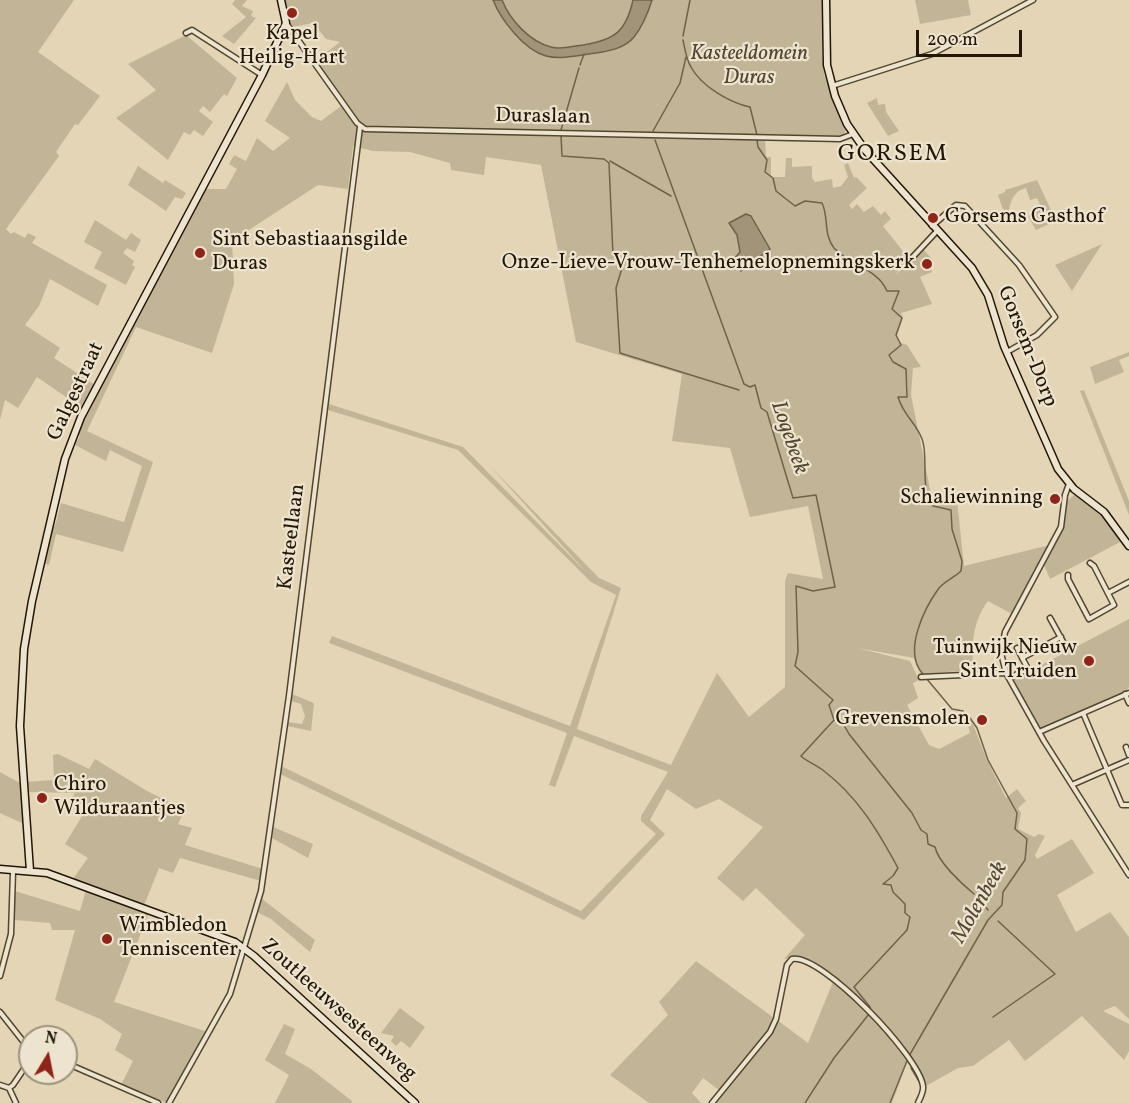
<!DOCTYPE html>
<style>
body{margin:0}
#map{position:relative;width:1129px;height:1103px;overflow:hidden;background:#e3d5b5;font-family:Vollkorn,serif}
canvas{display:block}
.north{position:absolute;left:18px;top:1025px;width:60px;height:60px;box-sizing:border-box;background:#ede4cf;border:2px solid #9c927e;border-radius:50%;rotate:10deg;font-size:16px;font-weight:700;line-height:24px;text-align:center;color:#221604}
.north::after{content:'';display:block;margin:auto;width:21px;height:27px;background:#8f2418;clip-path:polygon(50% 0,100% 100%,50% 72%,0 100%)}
.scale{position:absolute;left:916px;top:30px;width:106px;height:27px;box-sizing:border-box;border:3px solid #221604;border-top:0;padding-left:8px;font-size:18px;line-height:21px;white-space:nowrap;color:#221604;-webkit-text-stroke:4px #ede4cf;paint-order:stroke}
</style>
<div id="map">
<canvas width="1129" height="1103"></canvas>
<div class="north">N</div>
<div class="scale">200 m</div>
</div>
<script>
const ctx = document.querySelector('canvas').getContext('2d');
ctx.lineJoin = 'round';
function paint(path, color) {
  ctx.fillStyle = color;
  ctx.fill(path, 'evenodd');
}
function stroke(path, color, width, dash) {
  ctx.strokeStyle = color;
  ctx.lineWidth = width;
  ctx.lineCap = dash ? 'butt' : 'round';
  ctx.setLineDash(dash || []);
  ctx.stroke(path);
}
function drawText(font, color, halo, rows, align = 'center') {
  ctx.font = font + ' Vollkorn,serif';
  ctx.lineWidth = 4.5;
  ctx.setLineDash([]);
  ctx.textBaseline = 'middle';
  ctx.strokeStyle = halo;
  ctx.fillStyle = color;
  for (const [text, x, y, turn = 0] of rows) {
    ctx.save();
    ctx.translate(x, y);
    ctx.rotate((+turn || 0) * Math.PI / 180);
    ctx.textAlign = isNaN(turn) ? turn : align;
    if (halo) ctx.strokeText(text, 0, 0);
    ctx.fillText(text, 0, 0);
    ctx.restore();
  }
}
paint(new Path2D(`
 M0,0H74L38,52L100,96L78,125L75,124L56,152L59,156L6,229L11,234L14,232L25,238L28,233L36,237L32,243L107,285L98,306L50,279L39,306L25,325L60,348L54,358L95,385L82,408L37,377L18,408L5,400L0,420Z
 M235,0H247L242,6L253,11L251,16L256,18L234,44L222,36L246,17L232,4Z
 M285,0H823L822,53L824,74L846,131L841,137L539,130V136L765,140L766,157H771V177H785L786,158H792V167L812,166V178L815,182L832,179L833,188L841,186L848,177L844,165L848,163L854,178L856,177L867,188L849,205L852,209L857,204L864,212L873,206L881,215L885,211L891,219L883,226L905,254L901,259L903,264L895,275L923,249L934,261L920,263L922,267L930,265L932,272L920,277L932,304L901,313L903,317L897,336L901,343L907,345L921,367L913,368L911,395L933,504L957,500L964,566L1050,545L1012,614L988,601C972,622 972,645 973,670L921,674L914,658L857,648L910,661L919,680L913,683L918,698L907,705L929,745L939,749L970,733L966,719L970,717L987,760L1006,798L1017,789L1026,801L1018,808L1021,813L1018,829L1034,837L1039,834L1045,836L1035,855L1037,859L1072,839L1094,873L1057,895L1076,932L1110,912L1129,937V1019L1115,1006L1103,1011L1129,1024V1051L1124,1060L1082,1016L1025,1061L1009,1040L973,1066L958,1068L926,1086L894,1035L863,1002L813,962L798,957L784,959L805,935L756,888L743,901L717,878L763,827L719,799L696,809L667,789L650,820L665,834L584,920L280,774L281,766L581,911L656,834L641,821V816L668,772L574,736L555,787L549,785L567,733L329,643L332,636L570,726L616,595L591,582L458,450L328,410L329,404L463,447L587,573L490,466L599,578L621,588L577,729L671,765L717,673L749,717L785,687V581L788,573L823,579L808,506L750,517L730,448L672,441L682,374L576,342L541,165L486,157L484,175L451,170L450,163L410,152L373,151L353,146L348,189L318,185L232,241L234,284L212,353L136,327L87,431L153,462L123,552L56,534L49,565L43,563L52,526H55L61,503L124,522L142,466L110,450L106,461L75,445L80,436L76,434C114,349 164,272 206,189H226L237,169L229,164L234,155L246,161L257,138L273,151L290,138L265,121L287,82L295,100L312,117L321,121L341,106L342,108L347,105L318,64L327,52L340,42L326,39L313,23L292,27Z
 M915,0H968L971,15L920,24Z
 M186,35L237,78L227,96L224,94L210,112L203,106L199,111L213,122L203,136L194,130L190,135L184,132L168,160L116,118L156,90L128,64Z
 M877,98L878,105L885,104L886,112L899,131L888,136L867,103Z
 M138,166L163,183L165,180L186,193L182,199L175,197L166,211L128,185Z
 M1037,180L1056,221L1036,230L1028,216L1042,209L1037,198L1030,200L1026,188C1013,191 1010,203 1008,215H1005L998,195L1005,192V190Z
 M95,220L126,240L131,233L141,240L135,252L127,248L123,253L134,261L132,265L135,267L126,285L94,268L102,252L84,242Z
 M1102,244L1072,291L1055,265Z
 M1129,352V356L1119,360L1124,372L1095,384L1090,367Z
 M1084,390L1129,501V515L1080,391Z
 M1076,493L1104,517L1122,541L1050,579L1044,565L1064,524L1067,501Z
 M1129,619V687L1125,693L1039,729L1013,680Z
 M292,694L314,703L311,731L287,726L288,722L302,724L305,716L301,704L291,701Z
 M58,754L89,769L95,759L147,791L185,810L178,824L192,828L185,845L263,869L261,881L180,858L173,873L159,868L143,908L72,880L88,858L65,844L87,808L71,799L75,793L26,792L25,782L54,780L53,755Z
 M0,772L20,783L24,824L0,813Z
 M273,827L313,844L308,858L272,838Z
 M86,890L148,915L114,1002L208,1032L167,1103L121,1085L133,1061L115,1050L122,1034L100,1019L55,1000L75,930H52L50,923L15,920V891L80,911Z
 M261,898L315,940L310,952L271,919L257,912Z
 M696,961L774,1018L770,1030L720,1091L703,1078L692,1093L701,1103H649L610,1075L668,1015L659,1002Z
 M833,982L869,1011L907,1062L892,1103H715L768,1039L777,1020L808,1043Z
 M400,1008L425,1027L410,1048L401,1041L396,1046L391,1041L394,1036L381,1033Z
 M284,1024L295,1029L285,1054L311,1069L352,1101L351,1103H275L289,1075L265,1060Z`), '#c2b597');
const water = new Path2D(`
 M493,0H502C510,20 530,42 551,47C561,50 573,46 583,45C614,40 626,32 633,0H652C648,13 642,27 634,37C625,48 610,51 596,53C581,55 561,60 546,56C524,50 501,20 493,0Z
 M746,214L751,216L770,249L741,271L734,259L740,252L737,235L729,223Z`);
paint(water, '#a19479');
stroke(water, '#6e624a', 1.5);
stroke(new Path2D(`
 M683,36L690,0
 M683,40C685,49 686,59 691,67C701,86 730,103 750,107L757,135
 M580,65L584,54
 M561,130L579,68
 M653,131L680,83L686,57
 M561,136L562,156L604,159L609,163L613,255L622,268L616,288L620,353L739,390
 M655,140L744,384L750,387L755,385L761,408L767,412L793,498L816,495L835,587L813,591L796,586L798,652L795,666L833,700L829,705L834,720L801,756C807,762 817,765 824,771C858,797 878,831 898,868L893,876L883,884L891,885L893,892L905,904V913L910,917L907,930L854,987L870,1007V1009
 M757,140L758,147L767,160L765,172L773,178L776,191L795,206L805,201L822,203C829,217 823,234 834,248C849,265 878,269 887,291H899L892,309L902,318L896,335L901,345L889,355L893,362L906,369L907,397H898C904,417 918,424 923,442C928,462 920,489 933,506L951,510L952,529L962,561L961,571C955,577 945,581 939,588C925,607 902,652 923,674
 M610,161L671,196
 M926,678L952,709L963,711
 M835,720H841L849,734L912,813L921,830L927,834L928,844L935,847C938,862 962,884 974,894
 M977,897L979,900
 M982,903L988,910
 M993,1017L1055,974L998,921
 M911,1068L920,1083
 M805,1103L834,1058L869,1014
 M890,1103L909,1056L988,920L1002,905L1003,892L1025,860L1027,839L1015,829L1017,813L988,760L977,728L970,718
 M916,1103L921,1090`), '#6e624a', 1.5);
const street = new Path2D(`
 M286,23L357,123L365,129L840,139L853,134
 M186,33L192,30L262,75
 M832,86L932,54L1033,0
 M932,226L956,205L965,206L1019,265L1055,317L1037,335L1007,352
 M909,261L937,231
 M1069,484L1065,495L1061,527L1005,632L1001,653L1006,673L1044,741L1129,875
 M1068,575V579L1089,619L1114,605L1094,566L1090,563
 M1108,593L1129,582
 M1050,618L1067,649
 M1022,658L1061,637
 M921,677L1006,673
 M1009,678L1028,669L1017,648
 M1125,694L1129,703
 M1083,713L1122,805H1129
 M1039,732L1129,693
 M1126,747L1129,755
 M1074,784L1129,760
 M0,976L11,934L13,872
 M0,1012L30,1050
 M66,1063L158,1103
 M0,1085L9,1088L13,1085L30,1060
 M9,1088L16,1103
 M169,1103L230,994L261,891L289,696L360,127
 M712,1103L770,1032L776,1019L787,965L792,959C821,953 919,1056 923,1086C924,1092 920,1098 918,1103`);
const secondary = new Path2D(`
 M826,0L827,65L835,96L847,124L865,150L972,268L988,295L1004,346L1058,469L1074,489L1104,512L1129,546
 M0,869L47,873L235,942L254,956L415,1103
 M30,871L20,726L24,649L32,601L65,459L81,417L262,75L286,23L281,0`);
stroke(street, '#524630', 7);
stroke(secondary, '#221604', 9);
stroke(street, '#ede4cf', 4);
stroke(secondary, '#ede4cf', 6);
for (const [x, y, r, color] of [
 [292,13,6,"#8f2418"],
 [933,218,6,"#8f2418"],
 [200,253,6,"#8f2418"],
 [927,264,6,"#8f2418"],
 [1055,499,6,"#8f2418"],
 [1089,661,6,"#8f2418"],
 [982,720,6,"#8f2418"],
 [42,798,6,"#8f2418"],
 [107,939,6,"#8f2418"]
]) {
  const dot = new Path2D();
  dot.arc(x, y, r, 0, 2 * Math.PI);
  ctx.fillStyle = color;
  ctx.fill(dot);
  stroke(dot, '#ede4cf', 2);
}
drawText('21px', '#221604', '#ede4cf', [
 ["Kapel",292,35,"center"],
 ["Heilig-Hart",292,59,"center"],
 ["Gorsems Gasthof",945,218],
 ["Sint Sebastiaansgilde",212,241],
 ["Duras",212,265],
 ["Onze-Lieve-Vrouw-Tenhemelopnemingskerk",915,264,"right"],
 ["Schaliewinning",1043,499,"right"],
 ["Tuinwijk Nieuw",1077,649,"right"],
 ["Sint-Truiden",1077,673,"right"],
 ["Grevensmolen",970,720,"right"],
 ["Chiro",54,786],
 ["Wilduraantjes",54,810],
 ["Wimbledon",119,927],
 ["Tenniscenter",119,951]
], 'left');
drawText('italic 21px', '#524630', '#ede4cf', [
 ["Kasteeldomein",749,55],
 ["Duras",749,79]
]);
drawText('21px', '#221604', '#ede4cf', [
 ["Duraslaan",543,118,1],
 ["Gorsem-Dorp",1026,347,68],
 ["Galgestraat",77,392,-65],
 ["Kasteellaan",293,537,-83],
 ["Zoutleeuwsesteenweg",338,1011,42]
]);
drawText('italic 22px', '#554833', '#ede4cf', [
 ["Logebeek",788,438,71],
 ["Molenbeek",981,903,-60]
]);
ctx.letterSpacing = '1.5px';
drawText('24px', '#221604', '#ede4cf', [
 ["GORSEM",893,156]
]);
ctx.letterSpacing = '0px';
</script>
